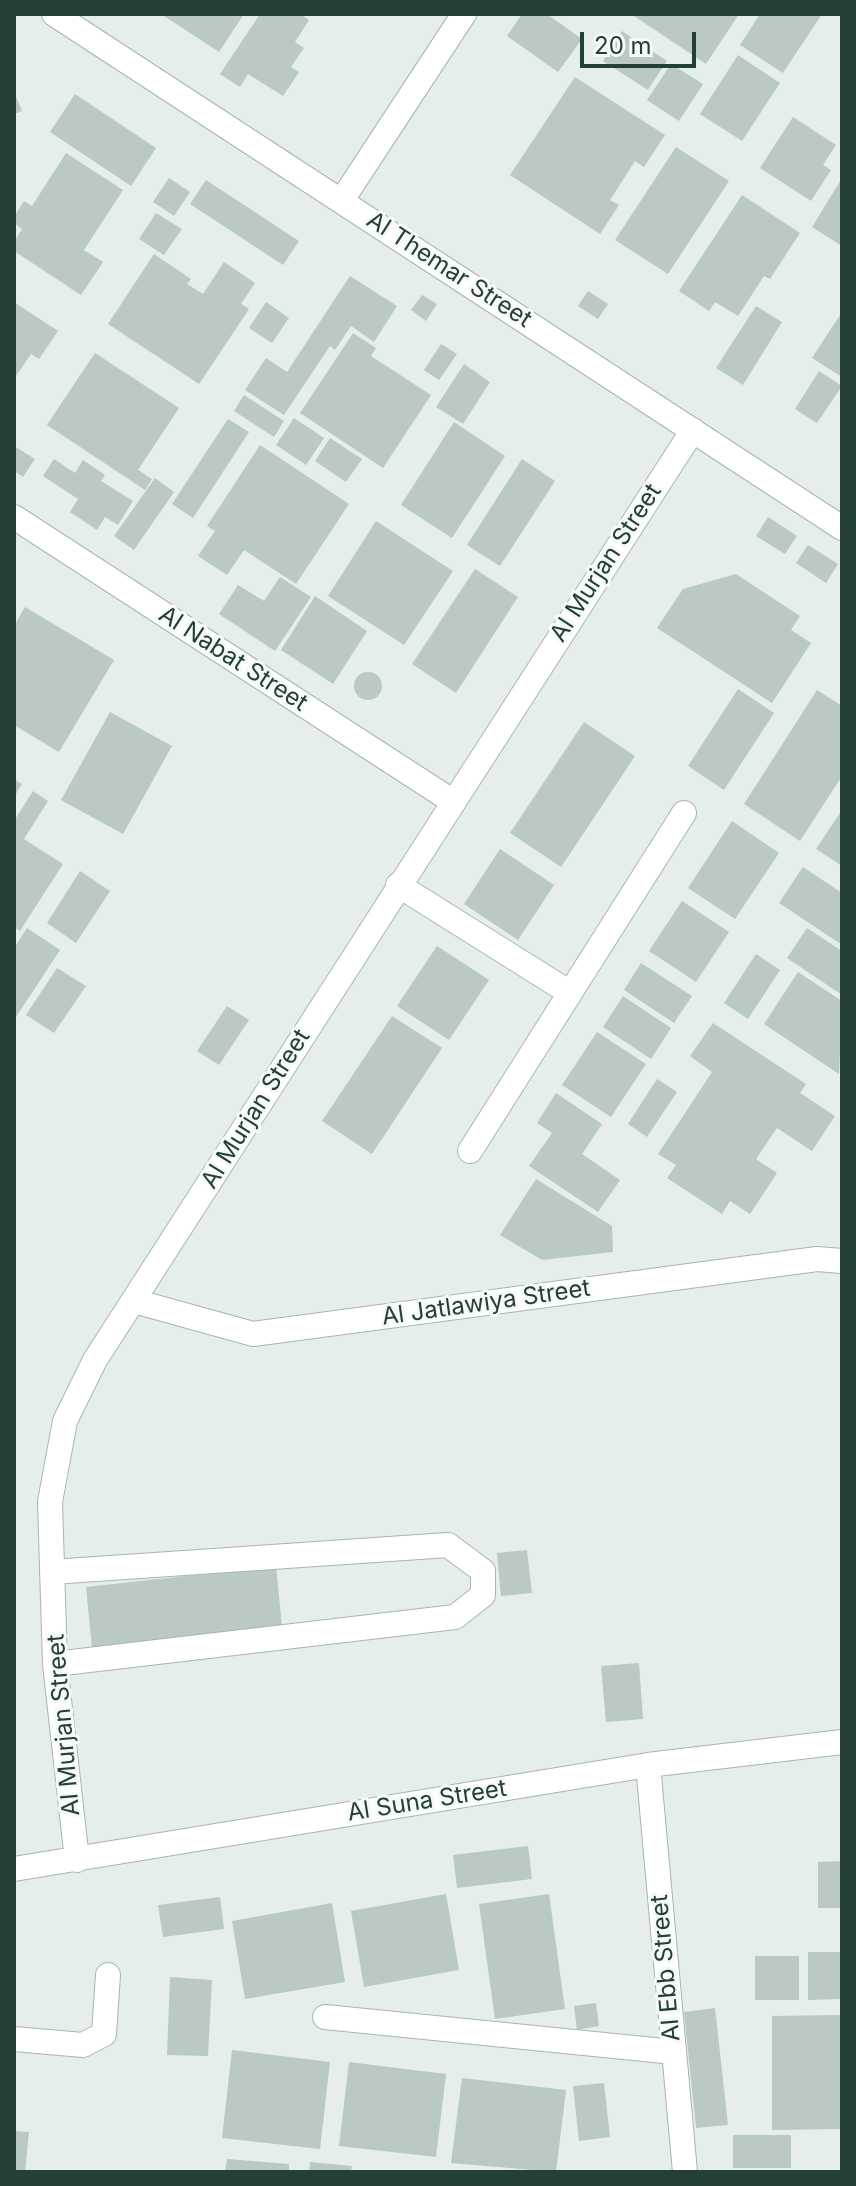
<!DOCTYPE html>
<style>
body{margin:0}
#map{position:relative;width:856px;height:2186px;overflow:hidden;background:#e5eee9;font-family:Inter,sans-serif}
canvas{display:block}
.frame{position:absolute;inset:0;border:16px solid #244036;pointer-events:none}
.scale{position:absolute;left:580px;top:32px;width:116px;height:36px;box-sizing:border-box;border:4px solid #244036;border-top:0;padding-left:10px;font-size:24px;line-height:28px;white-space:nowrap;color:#244036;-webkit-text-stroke:6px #f6faf7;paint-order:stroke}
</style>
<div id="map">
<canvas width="856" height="2186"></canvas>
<div class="frame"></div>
<div class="scale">20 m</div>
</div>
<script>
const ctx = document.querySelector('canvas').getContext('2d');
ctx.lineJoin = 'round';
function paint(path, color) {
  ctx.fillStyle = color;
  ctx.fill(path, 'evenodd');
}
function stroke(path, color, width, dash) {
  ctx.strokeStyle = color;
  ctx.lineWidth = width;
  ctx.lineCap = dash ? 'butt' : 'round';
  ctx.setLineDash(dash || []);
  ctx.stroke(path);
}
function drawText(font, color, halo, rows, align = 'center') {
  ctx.font = font + ' Inter,sans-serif';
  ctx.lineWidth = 6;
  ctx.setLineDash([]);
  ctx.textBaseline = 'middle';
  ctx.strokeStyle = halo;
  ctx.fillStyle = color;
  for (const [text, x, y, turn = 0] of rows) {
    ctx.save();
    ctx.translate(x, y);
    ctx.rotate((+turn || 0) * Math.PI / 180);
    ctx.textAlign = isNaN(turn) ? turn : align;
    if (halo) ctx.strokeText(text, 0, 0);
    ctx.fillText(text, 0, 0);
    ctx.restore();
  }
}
paint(new Path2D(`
 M161,14H244L219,52Z
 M260,14H300L309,20L295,42L304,48L291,67L299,72L283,96L248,74L240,87L220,74Z
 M522,14H547L582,39L558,72L507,36Z
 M631,14H739L706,64Z
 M760,14H822L783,73L740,45Z
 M622,31L667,61L648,90L603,61Z
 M738,55L780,83L742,141L700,114Z
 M671,64L703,84L679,121L647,100Z
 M575,77L665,135L644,167L635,161L610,200L619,205L600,234L510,175Z
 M14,92L22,111L14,114Z
 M75,94L156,148L131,186L50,132Z
 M793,117L836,145L823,165L831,170L811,201L760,168Z
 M676,147L729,181L668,274L615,240Z
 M66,153L123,190L84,250L103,262L81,295L14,251V242L22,229L14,223V217L24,201L32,206Z
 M169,178L190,192L174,216L153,202Z
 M842,178V246L812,227Z
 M206,180L299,241L283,265L190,204Z
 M742,195L800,233L770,279L764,276L738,316L715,302L709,311L679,291Z
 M156,213L182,229L164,255L139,239Z
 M154,254L191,279L187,284L203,294L224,262L255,283L241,304L249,309L199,384L108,324Z
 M350,276L397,306L374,342L351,326L335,350L330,346L284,415L245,390L266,358L287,372Z
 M588,291L608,304L598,319L578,306Z
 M422,295L437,304L426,321L411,310Z
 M14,302L58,331L39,359L31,354L14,379Z
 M266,302L289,318L272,343L249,328Z
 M756,306L782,322L743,385L716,368Z
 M842,312V377L812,358Z
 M353,333L376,348L371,356L431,395L383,468L300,413Z
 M441,344L457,354L439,380L424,370Z
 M95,353L179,408L138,470L152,479L145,490L47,425Z
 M464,364L490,382L463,424L436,407Z
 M819,371L842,386L817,423L795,409Z
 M244,395L284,421L274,437L234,411Z
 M294,418L324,438L306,465L276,445Z
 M228,419L249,432L193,518L172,504Z
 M454,422L505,456L452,538L401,505Z
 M330,438L362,459L346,482L315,461Z
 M260,445L349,504L296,584L244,550L227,575L198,556L215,531L207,526Z
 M14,446L35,459L23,477L14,471Z
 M54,459L75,473L83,460L105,475L101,481L133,501L118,525L105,517L97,530L70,512L78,499L43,476Z
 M522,459L555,481L500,566L467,545Z
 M155,478L174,492L134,550L114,536Z
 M768,517L797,536L785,554L756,536Z
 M376,521L453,571L404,645L328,596Z
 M808,545L838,564L826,583L796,563Z
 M475,569L518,597L456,693L412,664Z
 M736,574L800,616L791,630L811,643L772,703L657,628L683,589Z
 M280,577L311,597L275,651L219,614L238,585L264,601Z
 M315,596L367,631L333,684L281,650Z
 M25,607L114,660L59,752L14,725V626Z
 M354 686a14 14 0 1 1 28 0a14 14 0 1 1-28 0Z
 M738,689L774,713L724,790L688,766Z
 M817,690L842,706V776L800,841L744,804Z
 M110,712L172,746L123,834L61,800Z
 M584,722L635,756L561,867L510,833Z
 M14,779L22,784L14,797Z
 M33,791L48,801L24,839L63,864L20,931L14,927V821Z
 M842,810V866L816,849Z
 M732,821L779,853L735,919L688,888Z
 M500,849L554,885L518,940L464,904Z
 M803,867L842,893V945L779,903Z
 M80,871L110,891L76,943L47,923Z
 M682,901L729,932L696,982L649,951Z
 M27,928L60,950L14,1020V948Z
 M807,928L842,951V995L787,958Z
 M437,946L489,980L449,1040L397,1006Z
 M756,954L780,970L748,1019L724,1003Z
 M641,963L692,996L674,1023L624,990Z
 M57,968L86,986L54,1033L26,1015Z
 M798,972L842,1001L839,1074L764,1024Z
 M623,996L671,1028L651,1059L603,1027Z
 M227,1006L249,1020L219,1065L197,1051Z
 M392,1016L442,1048L372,1154L322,1121Z
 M713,1023L806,1084L800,1093L835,1116L812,1151L777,1128L756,1159L777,1173L750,1214L730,1201L722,1214L667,1178L676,1165L658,1154L712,1072L690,1056Z
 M597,1032L646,1064L611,1117L562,1085Z
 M657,1079L677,1092L647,1137L628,1124Z
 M556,1093L602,1124L582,1154L620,1180L598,1212L529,1166L552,1133L537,1123Z
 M536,1179L612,1226L613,1252L542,1260L500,1235Z
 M527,1550L532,1593L501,1596L497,1553Z
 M276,1566L282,1627L92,1648L86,1587Z
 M639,1663L643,1719L606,1722L601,1666Z
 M528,1846L532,1879L457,1888L453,1855Z
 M842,1861V1908H818V1862Z
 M446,1894L459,1970L364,1987L351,1911Z
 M549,1894L565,2009L495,2019L479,1904Z
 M220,1897L224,1929L163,1937L158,1905Z
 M332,1903L345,1982L245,1999L232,1921Z
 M808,1952H842V1999L808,2000Z
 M755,1956H799V2000H755Z
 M170,1977L212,1980L208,2056L167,2055Z
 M596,2003L599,2026L577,2030L574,2006Z
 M715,2008L728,2125L696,2128L684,2012Z
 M842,2015V2129L772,2130V2016Z
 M232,2050L330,2062L320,2149L222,2138Z
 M349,2062L446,2074L436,2157L339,2146Z
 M462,2078L566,2090L556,2172L451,2163Z
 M604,2083L610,2137L579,2141L573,2086Z
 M14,2131L29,2132L25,2172H14Z
 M733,2135H791V2168H733Z
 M227,2159L289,2164V2172H225Z
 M310,2162L352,2166L351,2172H309Z`), '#bac9c2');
const minor = new Path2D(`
 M54,14L842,528
 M342,200L464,14
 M14,517L452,801
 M398,885L570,993
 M470,1151L684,813
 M134,1301L253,1334L817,1259L842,1261
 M52,1572L448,1545L483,1571V1595L455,1617L55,1664
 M648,1765L685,2172
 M77,1860L55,1664L50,1502L65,1421L95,1360L693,430
 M14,1869L648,1765L842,1742
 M325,2017L674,2052
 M14,2039L83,2045L104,2034L108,1975`);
stroke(minor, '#a7b6b0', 26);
stroke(minor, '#fff', 24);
drawText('24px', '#244036', '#f6faf7', [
 ["Al Themar Street",449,270,33],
 ["Al Murjan Street",606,563,-57],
 ["Al Nabat Street",233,659,33],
 ["Al Murjan Street",256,1109,-58],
 ["Al Jatlawiya Street",486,1303,-8],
 ["Al Murjan Street",64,1725,-95],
 ["Al Suna Street",427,1801,-9],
 ["Al Ebb Street",666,1968,-95]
]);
</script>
